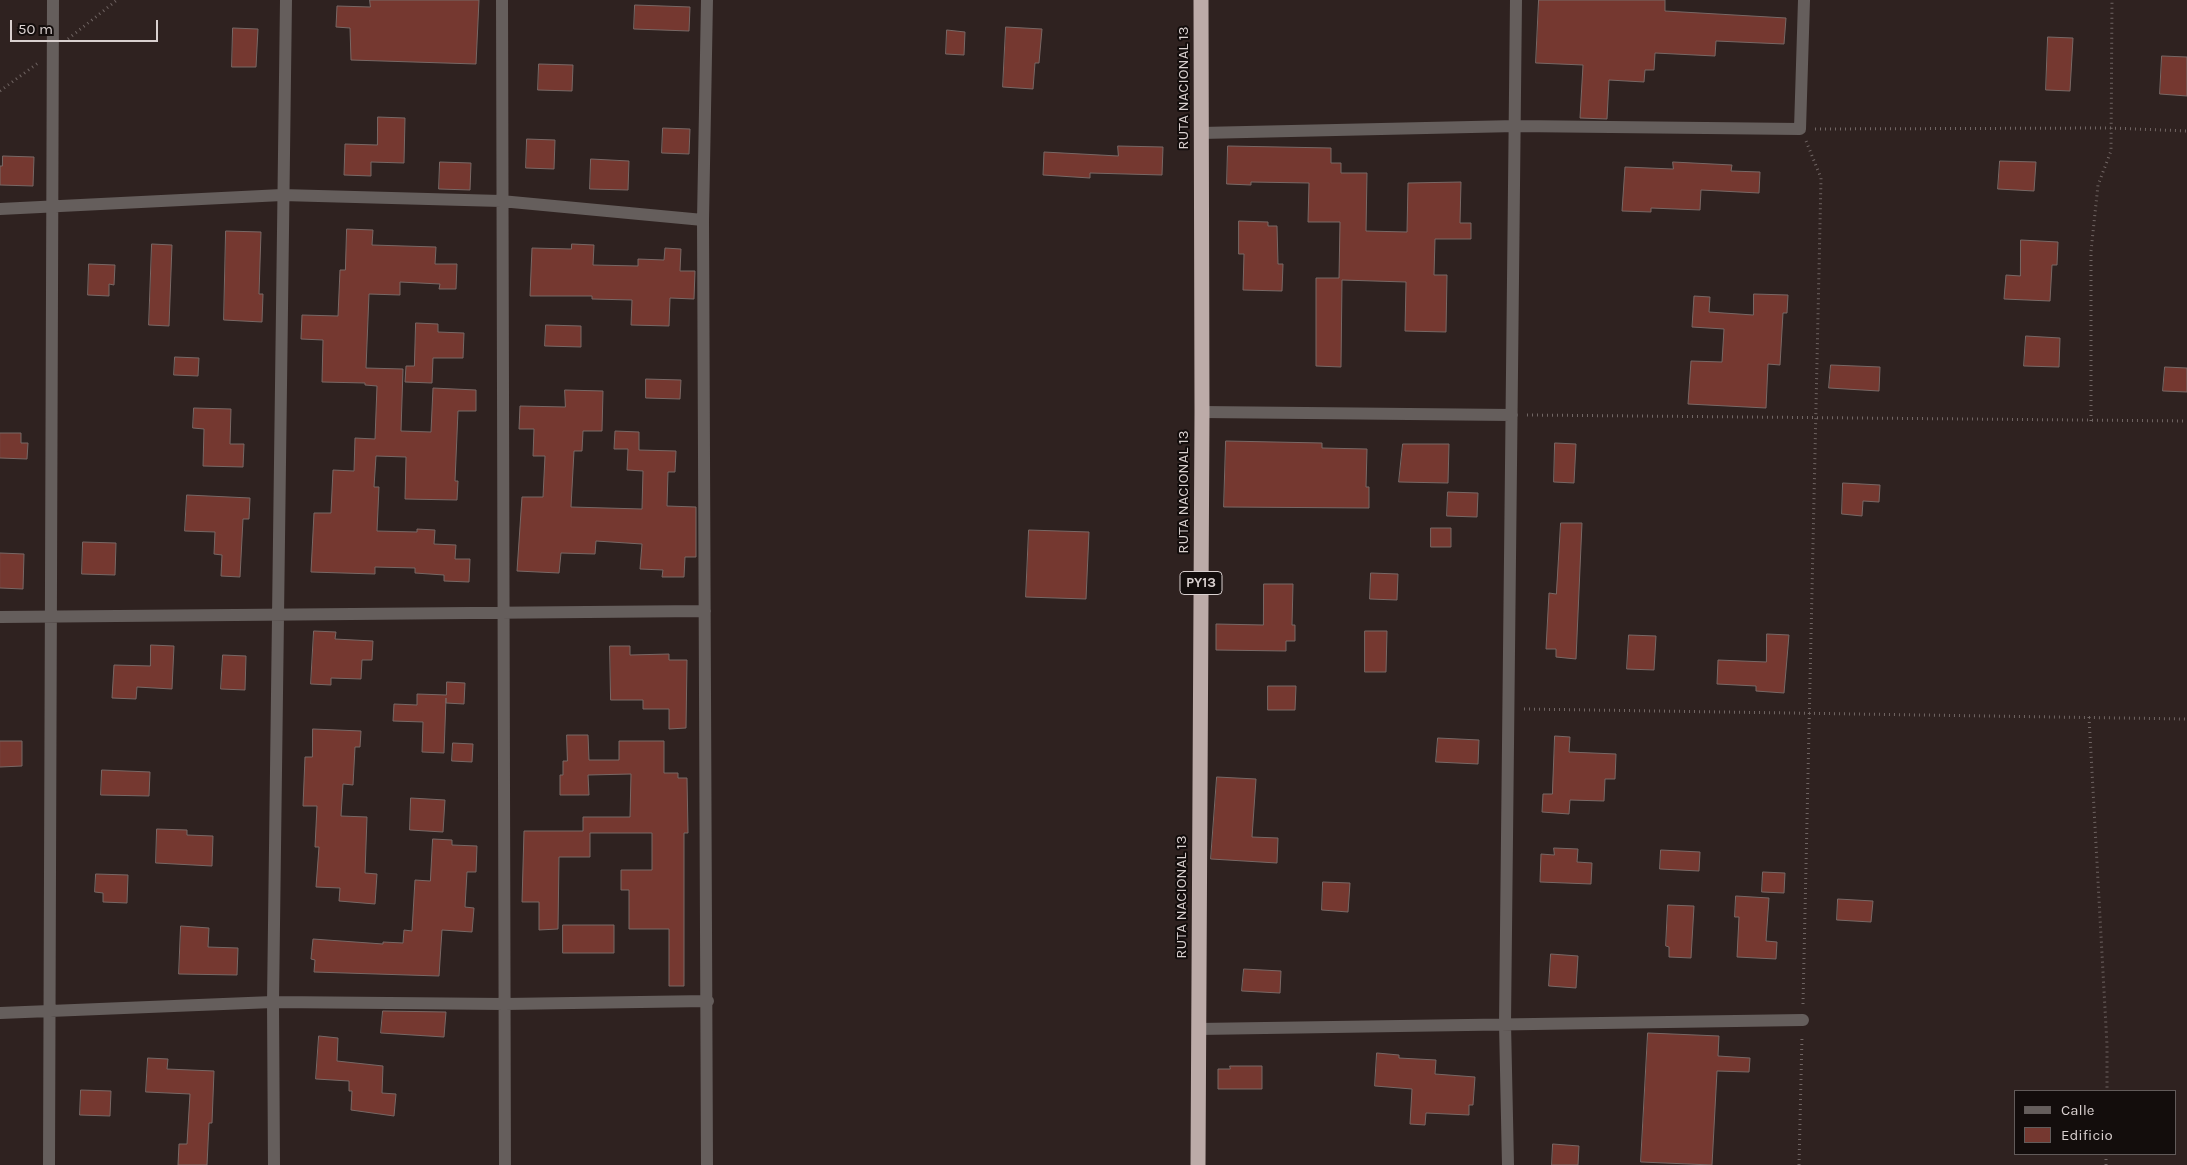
<!DOCTYPE html>
<style>
body{margin:0}
#map{position:relative;width:2187px;height:1165px;overflow:hidden;background:#2f2220;font-family:Karla,sans-serif}
canvas{display:block}
.legend{position:absolute;left:2014px;top:1090px;width:162px;height:65px;box-sizing:border-box;background:#130d0c;border:1px solid #625b5a;margin:0;padding:6px 9px;list-style:none;font-size:15px;color:#d9d0cf}
.legend li{display:flex;align-items:center;gap:10px;height:25px}
.legend b{width:25px;border:1px solid #625b5a}
.scale{position:absolute;left:10px;top:20px;width:148px;height:22px;box-sizing:border-box;border:2px solid #d9d0cf;border-top:0;padding-left:6px;font-size:15px;line-height:18px;white-space:nowrap;color:#d9d0cf;-webkit-text-stroke:4px #130d0c;paint-order:stroke}
</style>
<div id="map">
<canvas width="2187" height="1165"></canvas>
<ul class="legend">
<li><b style="height:6px;background:#655e5c"></b>Calle</li>
<li><b style="height:14px;background:#753830"></b>Edificio</li>
</ul>
<div class="scale">50 m</div>
</div>
<script>
const ctx = document.querySelector('canvas').getContext('2d');
ctx.lineJoin = 'round';
function paint(path, color) {
  ctx.fillStyle = color;
  ctx.fill(path, 'evenodd');
}
function stroke(path, color, width, dash) {
  ctx.strokeStyle = color;
  ctx.lineWidth = width;
  ctx.lineCap = dash ? 'butt' : 'round';
  ctx.setLineDash(dash || []);
  ctx.stroke(path);
}
function drawText(font, color, halo, rows, align = 'center') {
  ctx.font = font + ' Karla,sans-serif';
  ctx.lineWidth = 4;
  ctx.setLineDash([]);
  ctx.textBaseline = 'middle';
  ctx.strokeStyle = halo;
  ctx.fillStyle = color;
  for (const [text, x, y, turn = 0] of rows) {
    ctx.save();
    ctx.translate(x, y);
    ctx.rotate((+turn || 0) * Math.PI / 180);
    ctx.textAlign = isNaN(turn) ? turn : align;
    if (halo) ctx.strokeText(text, 0, 0);
    ctx.fillText(text, 0, 0);
    ctx.restore();
  }
}
const building = new Path2D(`
 M370,0H479L476,64L351,60L350,28L336,27L337,6L370,7Z
 M1539,0H1665V11L1786,18L1784,44L1716,41L1715,56L1655,53L1654,70H1645L1644,82L1609,80L1607,119L1580,118L1583,65L1536,63Z
 M635,5L690,7L689,31L634,29Z
 M1006,27L1042,29L1039,63H1035L1033,89L1003,87Z
 M233,28L258,29L256,67H232Z
 M947,30L965,32L964,55L946,54Z
 M2048,37L2073,38L2070,91L2046,90Z
 M2162,56L2187,57V96L2160,94Z
 M539,64L573,65L572,91L538,90Z
 M378,117L405,118L404,163L371,162V176L344,175L345,144L377,145Z
 M663,128L690,129L689,154L662,153Z
 M527,139L555,140L554,169L526,168Z
 M1118,146L1163,147L1162,175L1090,173V178L1043,175L1044,152L1118,156Z
 M1228,146L1331,148V163H1341V173H1367L1366,231L1407,232L1408,183L1461,182L1460,223H1471V239H1435L1434,275H1447L1446,332L1405,331L1406,282L1342,280L1341,367L1316,366V278H1339L1340,222H1308L1309,183L1251,182V185L1227,184Z
 M3,156L34,157L33,186L0,185V166H2Z
 M591,159L629,161L628,190L590,189Z
 M2000,161L2036,162L2034,191L1998,189Z
 M440,162L471,163L470,190L439,189Z
 M1673,162L1732,165L1731,171L1760,172L1759,193L1701,190L1700,210L1651,208V212L1622,211L1625,167L1673,169Z
 M1239,221L1268,222V226H1277L1278,264H1283L1282,291L1243,290L1244,254H1239Z
 M347,229L373,230L372,245L436,247L435,264H457L456,289H439L440,284L400,282V295L369,294L366,368L403,369L401,431L431,432L433,388L476,390V411H458L455,481H458L457,500L405,499L406,457L376,456L374,487H379L377,531L417,532V529L435,530L434,544L456,545L455,559H470L469,582L444,581V575L415,573V568L375,567V574L311,572L314,513H331L333,470L354,471L355,438L375,439L377,386L365,385V383L322,382L323,340L301,339L302,315L338,316L340,270H345Z
 M226,231L261,232L259,294H263L262,322L224,320Z
 M2021,240L2058,242L2057,265H2052L2050,301L2004,299L2006,275L2020,276Z
 M152,244L172,245L169,326L149,325Z
 M572,244L594,245L593,265L638,266V259L664,260L665,248L681,249L680,271H695L694,299L670,298L669,326L631,325L632,300L592,299V296H530L532,248L571,249Z
 M89,264L115,265L114,285L109,284V296L88,295Z
 M1754,294L1788,295L1787,313H1783L1780,365L1768,364L1766,408L1688,404L1691,361L1722,362L1724,329L1692,327L1694,296L1710,297L1709,312L1753,315Z
 M416,323L438,324V332L464,333L463,358H433L432,383L405,382L406,366H414Z
 M546,325L581,326V347L545,346Z
 M2026,336L2060,338L2059,367L2024,366Z
 M175,357L199,358L198,376L174,375Z
 M1831,365L1880,367L1879,391L1829,388Z
 M2165,367L2187,368V392L2163,391Z
 M646,379L681,380L680,399L646,398Z
 M565,390L603,391L602,431H583L582,451H574L571,507L642,509L643,471L627,470L628,449H614L615,431L639,432V450L676,451L675,472H668L667,506L696,507V557H685L684,577H662L663,570L640,569L642,544L596,541L595,554L561,553L559,573L517,571L522,497H543L545,456H533L534,429H519L520,406L565,407Z
 M194,408L231,409L230,444H244L243,467L203,466L204,429L193,428Z
 M0,433H21V443H28L27,459L0,458Z
 M1226,441L1322,443V448L1367,449L1366,487H1369V508L1224,507Z
 M1555,443L1576,444L1574,483L1554,482Z
 M1403,444H1449L1448,483L1399,482Z
 M1843,483L1880,485L1879,502L1863,501L1862,516L1842,514Z
 M1448,492L1478,493L1477,517L1447,516Z
 M187,495L250,498L249,519H243L240,577L221,576L222,555L214,554L215,532L185,531Z
 M1561,523H1582L1576,659L1556,657V649H1546L1549,593L1556,594Z
 M1431,528H1451V547H1431Z
 M1029,530L1089,532L1086,599L1026,597Z
 M83,542L116,543L115,575L82,574Z
 M0,553L24,554L23,589L0,588Z
 M1371,573L1398,574L1397,600L1370,599Z
 M1264,584H1293L1292,625H1295V641H1286V651L1216,650V624L1263,625Z
 M314,631L336,632L335,639L373,641L372,660H362L361,679L331,678V685L311,684Z
 M1365,631H1387L1386,672H1365Z
 M1767,634L1789,635L1784,693L1756,691V686L1717,684L1718,660L1766,662Z
 M1629,635L1656,636L1654,670L1627,669Z
 M151,645L174,646L172,689L137,687L136,699L112,698L114,665L150,666Z
 M610,646H630V655L669,654V660H687L686,728L669,729V709H643V700H611Z
 M223,655L246,656L245,690L221,689Z
 M447,682L465,683L464,704L446,703V698L444,753L422,752L423,722L393,721L394,704L417,705V694L446,695Z
 M1268,686H1296L1295,710H1268Z
 M313,729L361,731L360,747H355L353,785L343,784L341,816L367,817L365,873L377,874L375,904L339,901L340,888L316,887L319,847H315L317,806H303L305,757H312Z
 M567,735H588L589,760H619V741H664V773H678V778H687L688,833H684V986H669V929H629V890H621V870H652V833H590V857H559L558,929L539,930V902H522L524,831H583V817H630L631,774L588,775L589,795H560V775H563V761H567Z
 M1555,736L1570,737L1569,752L1616,754L1615,779H1605L1604,801L1570,800L1569,814L1542,812L1543,794H1552Z
 M1438,738L1479,740L1478,764L1436,762Z
 M0,741H22V766L0,767Z
 M453,743L473,744L472,762L452,761Z
 M102,770L150,772L149,796L101,795Z
 M1217,777L1256,779L1252,837L1278,838L1277,863L1211,859Z
 M411,798L445,800L443,832L410,830Z
 M157,829L187,830V835L213,836L212,866L156,863Z
 M433,839L452,840V845L477,846L476,872H467L465,907L474,908L472,932L442,930L439,976L314,972L315,960L311,959L313,939L383,944V942L403,943L404,930L412,931L415,880L430,881Z
 M1554,848L1578,849L1577,862L1592,863L1591,884L1540,882L1541,854L1554,855Z
 M1661,850L1700,852L1699,871L1660,869Z
 M1763,872L1785,873L1784,893L1762,892Z
 M96,874L128,875L127,903L103,902V893L95,892Z
 M1323,882L1350,883L1348,912L1322,910Z
 M1736,896L1769,898L1766,941L1777,942L1776,959L1737,957L1739,917H1735Z
 M1838,899L1873,901L1871,922L1837,920Z
 M1668,905L1694,906L1691,958L1669,957V947L1666,946Z
 M563,925H614V953H563Z
 M181,926L209,928L208,947L238,948L237,975L179,974Z
 M1551,954L1578,956L1576,988L1549,986Z
 M1244,969L1281,971L1280,993L1242,991Z
 M383,1011L446,1012L444,1037L381,1033Z
 M1648,1033L1719,1036L1718,1056L1750,1058L1749,1072L1717,1071L1712,1165L1641,1162Z
 M319,1036L338,1038L337,1061L383,1066L382,1093L396,1094L394,1116L351,1110L352,1091H349V1081L316,1079Z
 M1377,1053L1399,1055V1058L1436,1060L1435,1074L1475,1077L1473,1105H1469V1115L1426,1113L1425,1125L1410,1124L1412,1089L1375,1086Z
 M148,1058L168,1059L167,1069L214,1071L212,1123H209L207,1165H178L179,1144H187L190,1094L146,1092Z
 M1230,1066H1262V1089H1218V1069H1230Z
 M81,1090L111,1091L110,1116L80,1115Z
 M1553,1144L1579,1146L1578,1165H1552Z`);
paint(building, '#753830');
stroke(building, '#786865', 1);
stroke(new Path2D(`
 M68,39L117,0
 M0,91L38,63
 M1815,129L2111,128L2187,131
 M1527,415L2187,421
 M2091,421V251L2098,185L2111,151L2112,0
 M1524,709L2187,719
 M2089,717L2107,1045V1091
 M1803,1004L1821,178L1806,141
 M1799,1165L1802,1036
 M2106,1165V1154`), '#706563', 3, [1, 4]);
stroke(new Path2D(`
 M502,0L505,1165
 M707,0L703,220L707,1165
 M1201,133L1516,126L1800,129L1804,0
 M0,209L282,195L501,201L703,220
 M1202,412L1512,415
 M0,617L705,611
 M0,1013L273,1002L505,1004L708,1001
 M1198,1029L1803,1020
 M49,1165L53,0
 M274,1165L273,1002L286,0
 M1508,1165L1505,1023L1516,0`), '#655e5c', 12);
stroke(new Path2D(`
 M1198,1165L1202,412L1201,0`), '#bcaba8', 15);
for (const [x, y, w] of [
 [1201,583,42]
]) {
  const box = new Path2D();
  box.roundRect(x - w / 2, y - 11.5, w, 23, 4);
  ctx.fillStyle = '#130d0c';
  ctx.fill(box);
  stroke(box, '#d9d0cf', 1);
}
drawText('bold 14px', '#d9d0cf', null, [
 ["PY13",1201,583]
]);
drawText('15px', '#d9d0cf', '#130d0c', [
 ["RUTA NACIONAL 13",1184,88,-90],
 ["RUTA NACIONAL 13",1184,492,-90],
 ["RUTA NACIONAL 13",1182,897,-90]
]);
</script>
